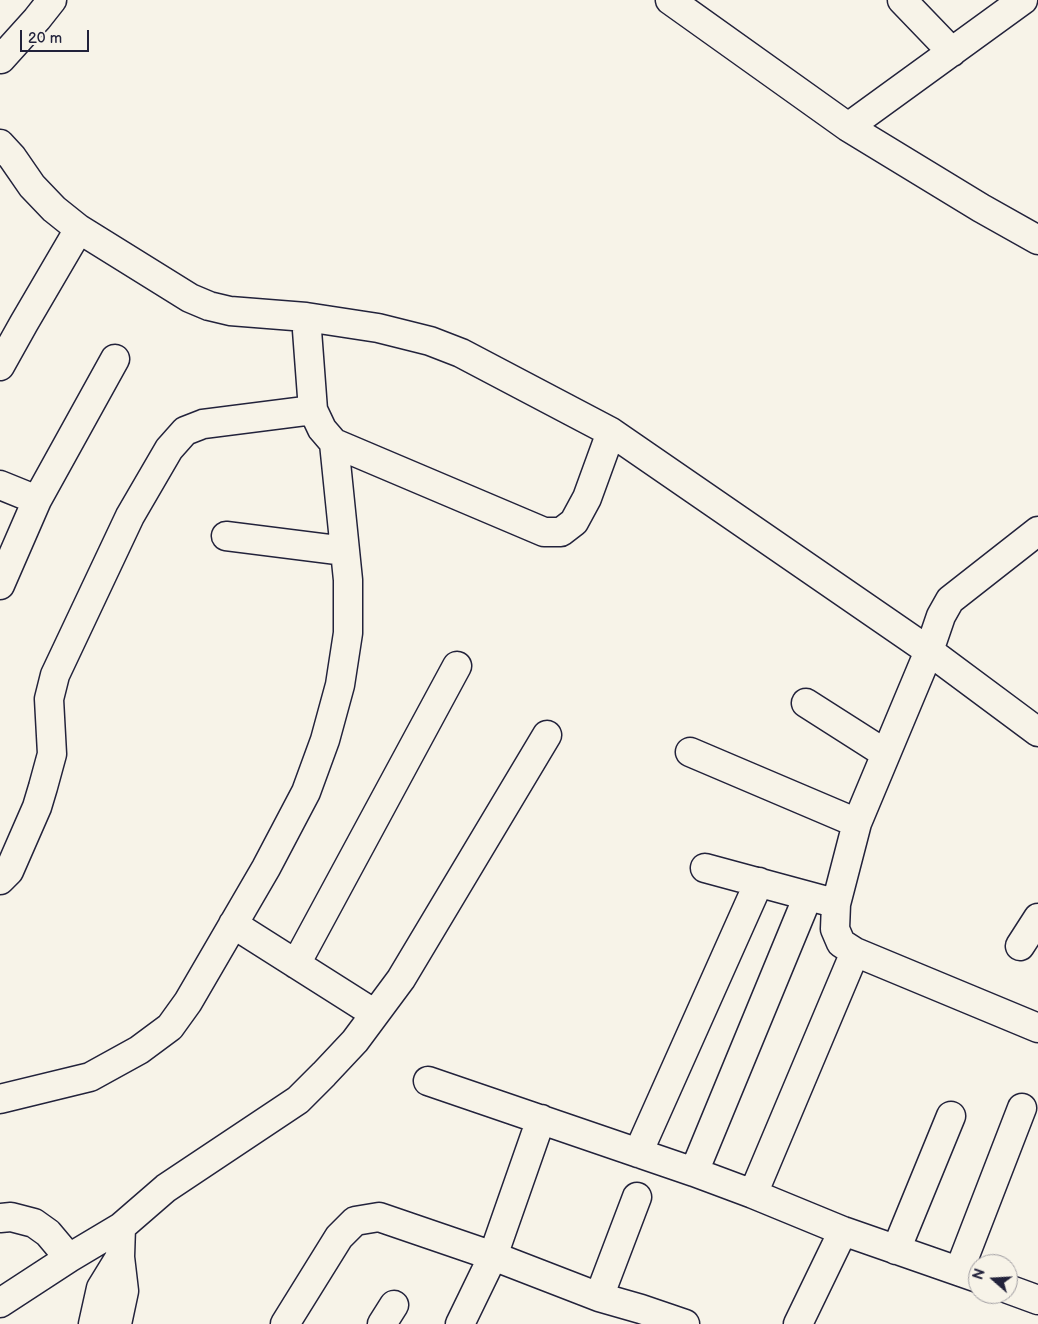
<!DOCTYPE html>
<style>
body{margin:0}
#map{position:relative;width:1038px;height:1324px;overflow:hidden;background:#f7f3e8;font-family:"Balsamiq Sans",sans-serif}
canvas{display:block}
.north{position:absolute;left:968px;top:1254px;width:50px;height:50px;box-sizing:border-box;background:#f7f3e8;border:1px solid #a29fa3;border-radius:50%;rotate:289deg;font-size:14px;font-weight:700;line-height:20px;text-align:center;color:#22223b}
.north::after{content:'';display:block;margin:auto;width:18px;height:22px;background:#22223b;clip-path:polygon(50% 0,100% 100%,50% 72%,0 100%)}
.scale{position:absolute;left:20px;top:30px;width:69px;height:22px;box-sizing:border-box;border:2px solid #22223b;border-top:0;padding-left:6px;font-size:15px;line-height:18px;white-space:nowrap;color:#22223b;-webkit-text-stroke:4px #f7f3e8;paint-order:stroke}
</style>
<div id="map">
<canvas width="1038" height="1324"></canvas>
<div class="north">N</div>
<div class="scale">20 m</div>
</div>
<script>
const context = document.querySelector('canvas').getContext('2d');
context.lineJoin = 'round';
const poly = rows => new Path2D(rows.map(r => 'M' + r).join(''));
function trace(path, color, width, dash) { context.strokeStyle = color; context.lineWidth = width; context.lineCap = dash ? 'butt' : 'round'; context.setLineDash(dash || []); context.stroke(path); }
const minor = poly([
 [670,0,848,127,981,208,1038,240],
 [902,0,952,52],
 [1,59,37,19,52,0],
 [848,127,1023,0],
 [0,144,12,157,32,186,54,209,79,229,190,298,209,306,230,311,306,317,378,328,430,341,461,353,611,432,929,651,1038,732],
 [306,317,313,410,322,429,334,443,544,532,561,532,574,522,587,498,611,432],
 [0,366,24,323,79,229],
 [0,485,37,500],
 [1038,531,950,600,941,616,929,651,857,823,836,904,835,929,841,943,855,952,1038,1028],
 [226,536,345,551],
 [0,585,37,500,115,359],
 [806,703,886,754],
 [690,752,857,823],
 [705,868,827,901],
 [0,880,9,871,37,807,43,787,52,754,49,699,55,675,130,516,169,449,185,431,203,424,313,410],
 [233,924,375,1014],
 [1020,946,1038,918],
 [296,964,457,666],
 [428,1081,694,1172,753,1194,843,1231,978,1278],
 [0,1099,90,1077,139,1050,170,1027,188,1002,266,868,306,792,325,740,340,685,348,633,348,580,334,443],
 [638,1153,759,882],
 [694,1172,808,896],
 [753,1194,855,952],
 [0,1218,11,1217,34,1223,48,1233,69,1258],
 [896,1250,951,1116],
 [959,1271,1022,1108],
 [1008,1289,1038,1300],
 [599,1297,637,1197],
 [0,1303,69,1258,121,1227,166,1188,298,1100,324,1074,355,1041,401,979,547,735],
 [93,1324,101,1288,120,1257],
 [117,1324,124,1291,120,1257,121,1227],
 [285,1324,339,1237,355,1221,379,1217,493,1256,599,1297,641,1309,685,1324],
 [382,1324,394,1305],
 [460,1324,493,1256,541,1119],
 [798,1324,843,1231]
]);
trace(minor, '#22223b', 31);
trace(minor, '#f7f3e8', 28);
</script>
